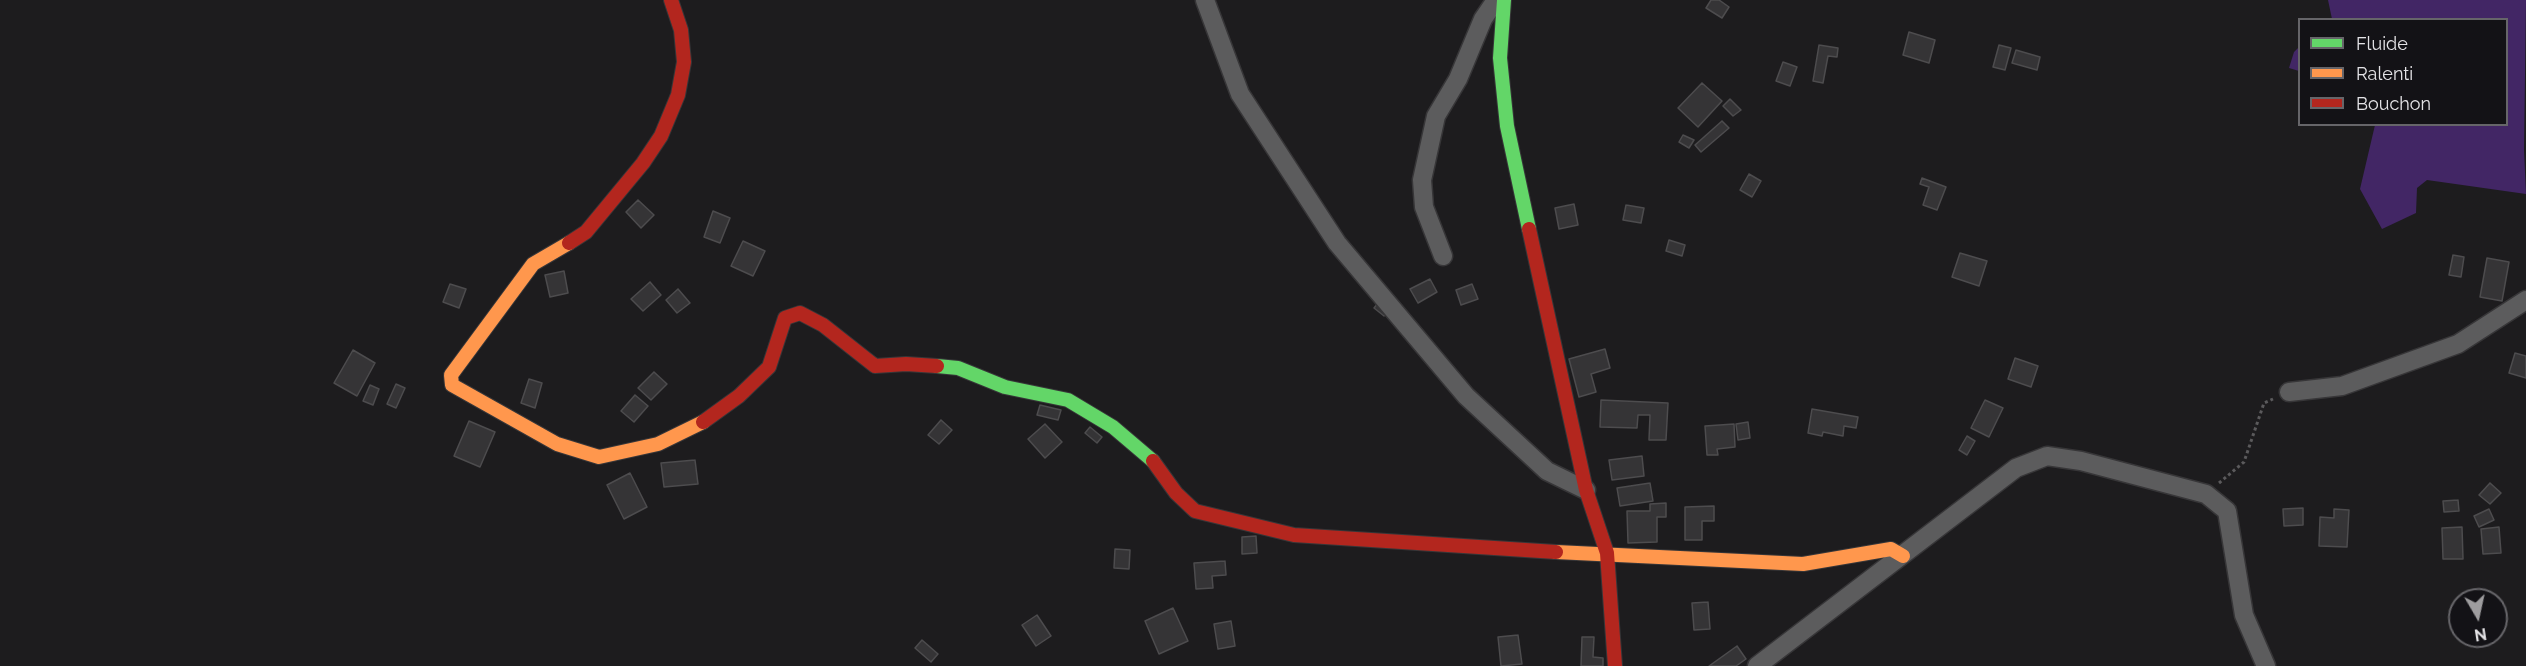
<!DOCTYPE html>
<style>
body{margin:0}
#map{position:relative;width:2526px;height:666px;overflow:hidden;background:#1d1c1e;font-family:Raleway,sans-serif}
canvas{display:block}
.legend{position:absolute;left:2298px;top:18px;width:210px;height:108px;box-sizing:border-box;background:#131216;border:2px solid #666569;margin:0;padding:8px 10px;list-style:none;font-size:18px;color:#e3e2e5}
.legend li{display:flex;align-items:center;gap:12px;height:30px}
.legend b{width:30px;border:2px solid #666569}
.north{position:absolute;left:2448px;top:588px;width:60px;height:60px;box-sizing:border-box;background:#131216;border:2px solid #666569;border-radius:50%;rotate:171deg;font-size:16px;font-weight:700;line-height:24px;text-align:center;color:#e3e2e5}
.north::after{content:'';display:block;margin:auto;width:21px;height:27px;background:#9e9d9f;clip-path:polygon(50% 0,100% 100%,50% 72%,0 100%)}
</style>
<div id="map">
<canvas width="2526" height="666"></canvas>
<ul class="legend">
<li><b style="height:8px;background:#63d668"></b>Fluide</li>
<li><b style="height:8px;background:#ff974d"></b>Ralenti</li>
<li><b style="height:8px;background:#b3261e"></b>Bouchon</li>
</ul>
<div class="north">N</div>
</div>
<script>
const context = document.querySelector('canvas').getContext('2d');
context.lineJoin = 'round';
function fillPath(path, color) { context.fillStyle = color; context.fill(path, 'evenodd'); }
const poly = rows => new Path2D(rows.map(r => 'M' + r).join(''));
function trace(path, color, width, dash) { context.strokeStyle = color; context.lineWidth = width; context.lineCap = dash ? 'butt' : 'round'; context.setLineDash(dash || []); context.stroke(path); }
fillPath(poly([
 [2328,0,2526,0,2524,150,2526,194,2427,180,2417,188,2416,213,2382,229,2360,189,2375,125,2506,124,2506,20,2332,19],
 [2299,47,2299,71,2289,68,2294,52]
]), '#422665');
const building = poly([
 [1711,0,1719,0,1729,7,1722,18,1706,8,1711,0],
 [1909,32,1935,40,1929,63,1903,55,1909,32],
 [1819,45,1838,48,1837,57,1828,56,1823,83,1813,81,1819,45],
 [1999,45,2011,48,2005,70,1993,67,1999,45],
 [2016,50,2040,57,2037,70,2012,63,2016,50],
 [1783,62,1797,67,1790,86,1776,81,1783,62],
 [1702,83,1722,101,1698,127,1678,108,1702,83],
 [1730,99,1741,110,1733,116,1723,106,1730,99],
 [1722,121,1729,128,1701,152,1695,145,1722,121],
 [1683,135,1694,140,1689,148,1679,142,1683,135],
 [1749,174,1761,181,1752,197,1740,190,1749,174],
 [1922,178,1946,187,1937,210,1923,205,1929,187,1920,184,1922,178],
 [638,200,654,215,641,228,626,212,638,200],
 [1574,204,1578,225,1559,229,1555,208,1574,204],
 [1626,205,1644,208,1641,223,1623,220,1626,205],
 [713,211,730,218,720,243,704,237,713,211],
 [1669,240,1685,245,1682,256,1666,251,1669,240],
 [743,241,765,251,753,276,731,266,743,241],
 [1960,253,1987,261,1979,286,1952,277,1960,253],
 [2453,255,2464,257,2461,277,2449,275,2453,255],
 [2487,258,2509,262,2502,301,2480,297,2487,258],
 [564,271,568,293,550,297,545,275,564,271],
 [1430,279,1437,292,1418,303,1410,289,1430,279],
 [650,282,661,295,643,311,631,299,650,282],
 [450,284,466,289,459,308,443,302,450,284],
 [1472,284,1478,299,1461,305,1456,290,1472,284],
 [678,289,690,303,677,313,666,300,678,289],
 [1378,303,1388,310,1384,316,1374,308,1378,303],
 [1605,349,1610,368,1591,374,1596,392,1579,397,1569,359,1605,349],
 [353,350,375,363,357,396,334,383,353,350],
 [2515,353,2526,356,2526,378,2509,373,2515,353],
 [2015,358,2038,366,2031,387,2008,379,2015,358],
 [654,372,667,384,651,400,638,388,654,372],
 [529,379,542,383,535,408,521,403,529,379],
 [396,384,405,388,396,408,387,404,396,384],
 [370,385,379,389,373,405,363,401,370,385],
 [635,395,648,406,634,422,621,411,635,395],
 [1601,400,1668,403,1666,440,1649,440,1650,415,1638,415,1637,428,1600,427,1601,400],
 [1985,400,2003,408,1989,437,1971,428,1985,400],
 [1040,405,1061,410,1058,420,1037,415,1040,405],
 [1812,409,1858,417,1856,428,1844,426,1843,436,1823,432,1822,436,1808,433,1812,409],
 [941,420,952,430,939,444,928,435,941,420],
 [469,421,495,432,480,467,454,456,469,421],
 [1748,422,1750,438,1738,440,1736,424,1748,422],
 [1045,424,1062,442,1045,458,1028,439,1045,424],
 [1734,424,1735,447,1717,449,1718,455,1707,455,1705,426,1734,424],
 [1090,427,1102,437,1097,443,1085,433,1090,427],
 [1967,436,1975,441,1967,455,1959,450,1967,436],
 [1642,456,1644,476,1612,480,1609,460,1642,456],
 [695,460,698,484,664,487,661,463,695,460],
 [630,473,647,507,624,519,607,485,630,473],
 [1650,483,1653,501,1620,506,1617,488,1650,483],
 [2490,483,2501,493,2490,504,2479,495,2490,483],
 [2458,500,2459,511,2444,512,2443,501,2458,500],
 [1666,503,1666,517,1657,517,1657,542,1628,543,1627,511,1650,511,1650,504,1666,503],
 [1714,506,1714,521,1702,521,1702,540,1685,540,1685,507,1714,506],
 [2303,508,2303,525,2284,526,2283,509,2303,508],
 [2334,509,2349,510,2347,547,2319,546,2320,517,2334,518,2334,509],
 [2489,509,2494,520,2479,527,2474,516,2489,509],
 [2462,527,2463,559,2443,559,2442,528,2462,527],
 [2499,527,2501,553,2483,554,2481,529,2499,527],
 [1256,536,1257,553,1242,554,1242,537,1256,536],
 [1115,549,1130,550,1129,569,1114,568,1115,549],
 [1225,561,1226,575,1212,576,1213,588,1196,589,1194,563,1225,561],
 [1708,602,1710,629,1694,630,1692,603,1708,602],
 [1173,608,1188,641,1159,654,1145,621,1173,608],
 [1037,615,1051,636,1036,646,1022,625,1037,615],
 [1231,621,1235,646,1218,649,1214,624,1231,621],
 [1518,635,1522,664,1501,666,1498,637,1518,635],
 [1582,637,1594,637,1593,657,1603,658,1603,666,1581,666,1582,637],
 [922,640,938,654,931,662,915,648,922,640],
 [1737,646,1746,659,1736,666,1709,666,1737,646]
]);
fillPath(building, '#353436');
trace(building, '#4d4c4e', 1.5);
const street = poly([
 [1205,0,1240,94,1337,243,1466,396,1547,471,1586,490],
 [1443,256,1424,207,1422,180,1436,116,1458,79,1483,19,1496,0],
 [2289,392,2342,386,2458,344,2526,300],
 [1757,666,2016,468,2047,456,2081,461,2206,494,2227,511,2244,615,2266,666]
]);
const fast = poly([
 [1504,0,1500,58,1507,126,1529,229],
 [937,366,958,368,1005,387,1068,400,1113,427,1153,461]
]);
const slow = poly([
 [569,243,533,264,451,375,452,385,557,444,599,457,658,444,703,422],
 [1556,552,1803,564,1891,549,1903,556]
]);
const jam = poly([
 [1529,229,1586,490,1607,553,1615,666],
 [569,243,586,232,643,163,661,136,678,95,684,62,681,30,671,0],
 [703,422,739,396,769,367,785,318,800,313,823,325,875,366,906,364,937,366],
 [1153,461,1176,493,1195,511,1294,535,1556,552]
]);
trace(street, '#373638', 21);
trace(fast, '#373638', 16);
trace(slow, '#373638', 16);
trace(jam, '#373638', 16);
trace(poly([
 [2219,483,2244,462,2264,403,2273,399]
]), '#5b5a5c', 3, [3, 3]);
trace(street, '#5c5c5d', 18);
trace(fast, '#63d668', 14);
trace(slow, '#ff974d', 14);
trace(jam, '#b3261e', 14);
</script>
